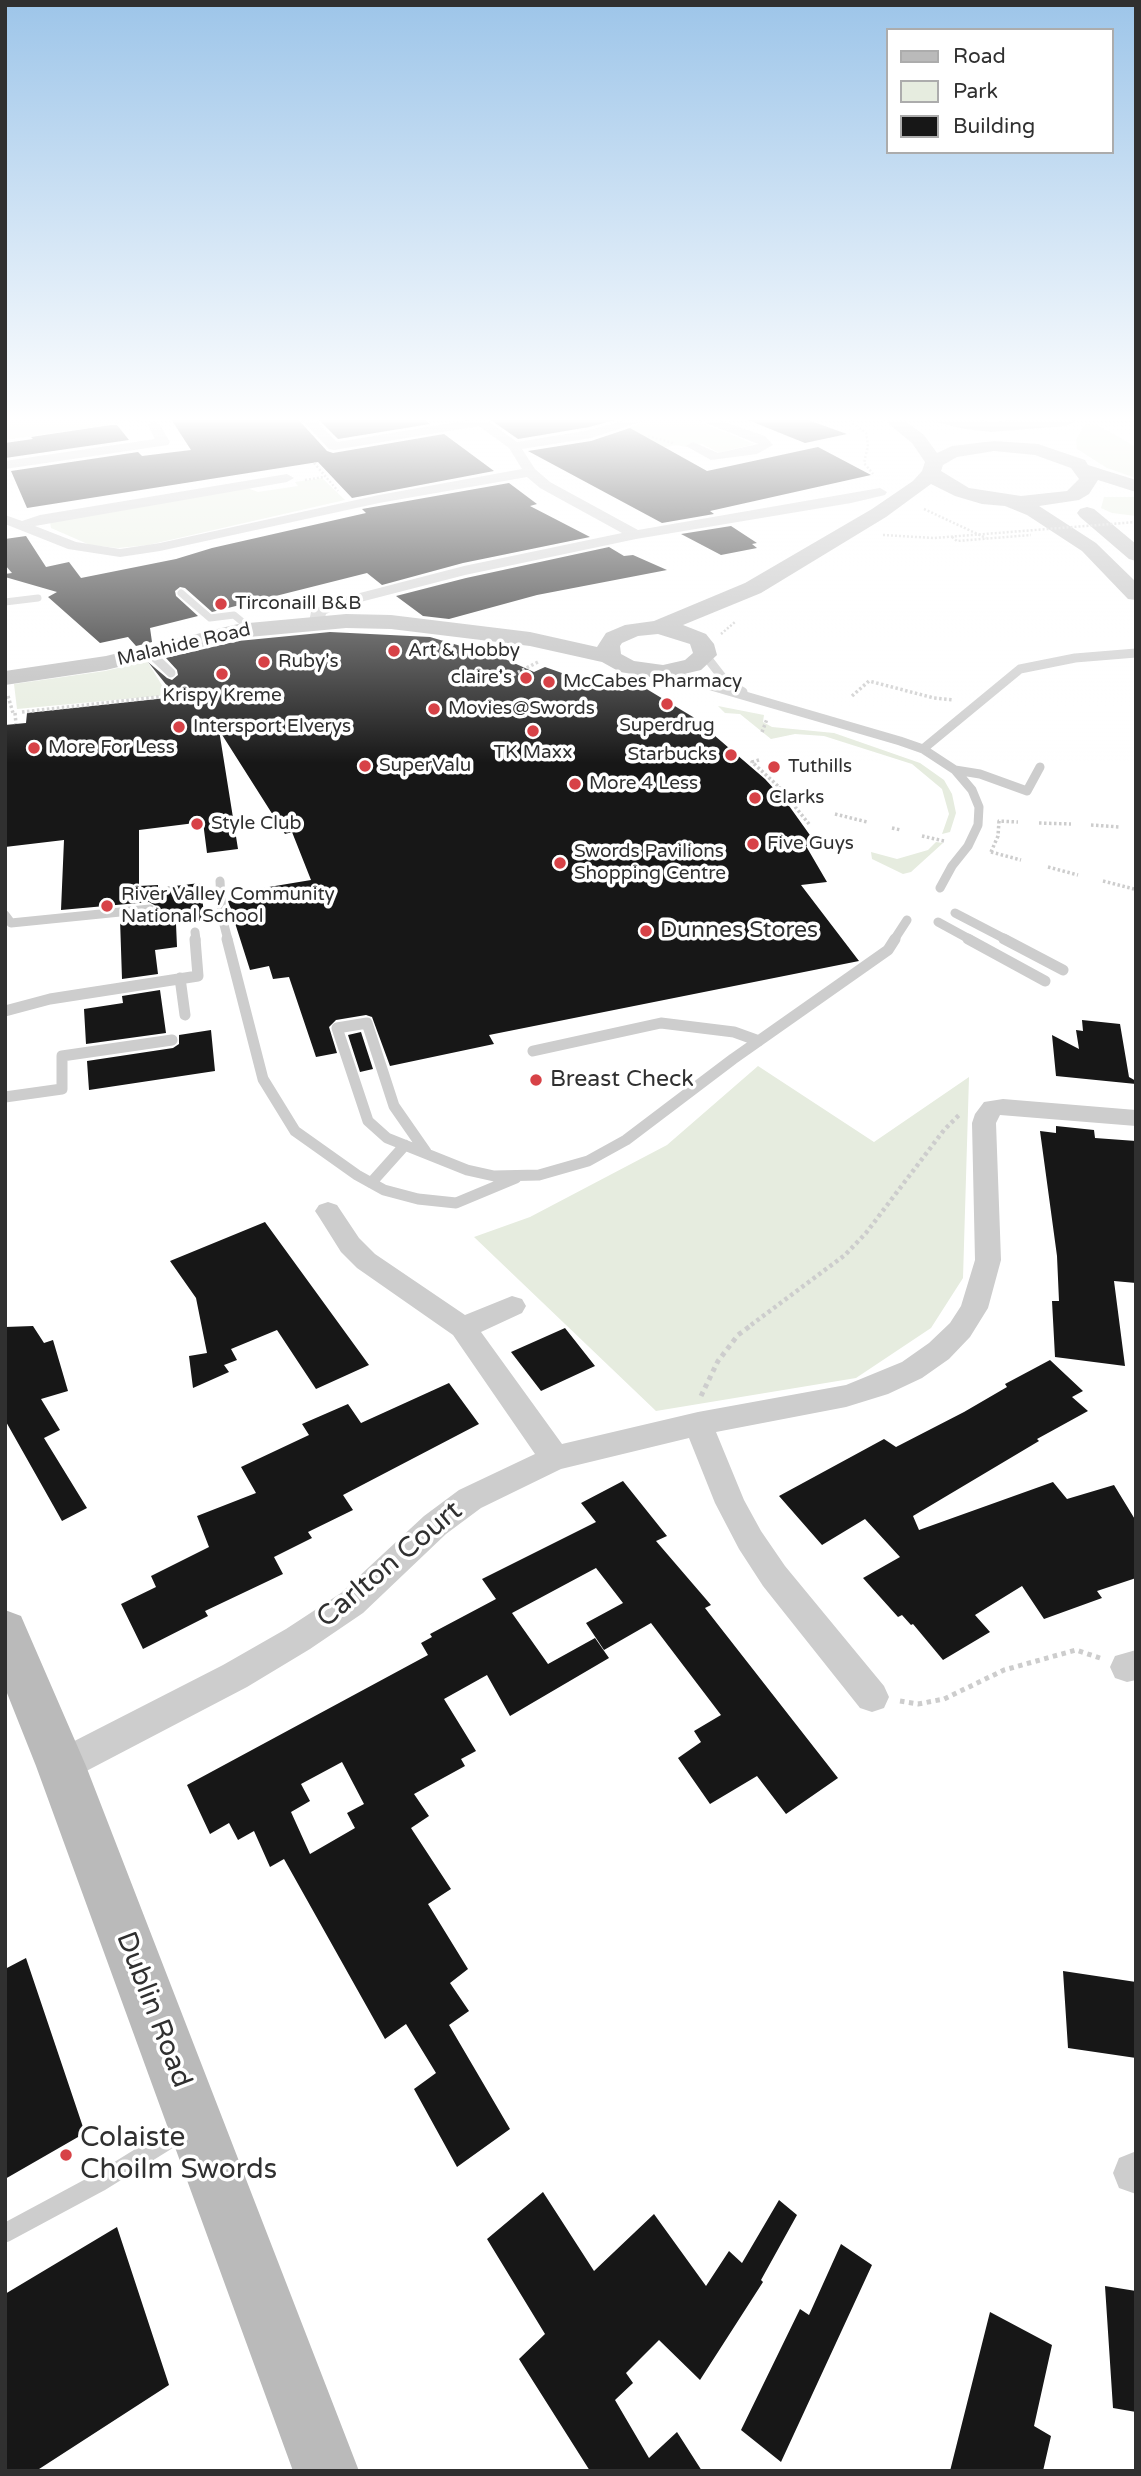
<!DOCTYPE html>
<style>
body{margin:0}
#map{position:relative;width:1141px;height:2476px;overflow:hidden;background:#fff;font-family:"Varela Round",sans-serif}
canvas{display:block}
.frame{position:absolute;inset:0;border:7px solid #303030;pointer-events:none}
.legend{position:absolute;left:886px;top:28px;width:228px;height:126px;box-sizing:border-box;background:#fff;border:2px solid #acacac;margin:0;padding:9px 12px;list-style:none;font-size:21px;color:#303030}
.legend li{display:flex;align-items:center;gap:14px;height:35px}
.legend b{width:35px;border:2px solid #acacac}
</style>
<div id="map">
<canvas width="1141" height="2476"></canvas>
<div class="frame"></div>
<ul class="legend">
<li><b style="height:9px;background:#bababa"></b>Road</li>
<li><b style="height:19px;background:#e6ecdf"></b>Park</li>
<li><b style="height:19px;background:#171717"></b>Building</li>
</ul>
</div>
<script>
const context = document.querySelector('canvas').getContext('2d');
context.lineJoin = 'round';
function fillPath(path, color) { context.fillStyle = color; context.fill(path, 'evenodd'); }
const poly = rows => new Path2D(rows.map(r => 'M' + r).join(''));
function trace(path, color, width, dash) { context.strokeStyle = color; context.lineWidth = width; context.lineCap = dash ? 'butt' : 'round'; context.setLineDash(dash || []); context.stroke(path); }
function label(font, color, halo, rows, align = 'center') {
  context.font = font + ' "Varela Round",sans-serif'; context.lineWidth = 7; context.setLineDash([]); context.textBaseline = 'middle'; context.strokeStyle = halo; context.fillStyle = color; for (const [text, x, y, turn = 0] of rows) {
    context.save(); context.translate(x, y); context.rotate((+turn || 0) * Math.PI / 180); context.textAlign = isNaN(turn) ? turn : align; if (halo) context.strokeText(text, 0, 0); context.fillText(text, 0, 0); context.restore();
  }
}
fillPath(poly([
 [5,416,169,416,5,440],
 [661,416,686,416,754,444,719,453,702,444,686,447,676,445,656,449,622,430],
 [1085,424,1097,425,1136,447,1136,478,1107,468,1077,449,1076,440],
 [322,478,345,500,148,545,118,548,90,545,51,528,50,522,247,488,258,492,298,486,295,482],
 [1104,497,1136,497,1136,516,1112,513,1101,508],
 [147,661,168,695,17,709,14,684,105,671],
 [718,706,764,715,763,722,772,727,834,733,920,763,944,780,952,794,956,813,950,832,942,834,949,814,942,789,912,764,824,736,795,734,771,739,740,714,725,713],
 [936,842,943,843,911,872,903,874,872,859,871,852,897,859,928,850],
 [758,1066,874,1142,969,1077,963,1278,931,1328,856,1378,656,1411,474,1237,530,1217,667,1145]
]), '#e6ecdf');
fillPath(poly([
 [169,416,295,416,327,451,333,453,444,434,494,471,352,498,318,462,27,508,11,471,138,452,142,456,191,450],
 [315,416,420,416,430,424,338,439],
 [485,416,607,416,615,420,589,427,518,439],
 [738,416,797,416,847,434,805,443],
 [111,425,117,425,129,440,5,458,5,443,33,439,31,437],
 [630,428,707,471,818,447,871,475,710,511,714,514,662,523,528,451,591,441],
 [509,483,537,504,530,506,590,537,463,563,382,585,367,573,212,612,185,588,180,587,175,591,176,596,198,616,150,628,152,642,136,646,128,637,100,643,48,597,57,592,5,577,5,574,12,573,5,565,5,539,26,536,46,567,69,562,81,578,176,559,212,548,366,513,362,509],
 [731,526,757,543,752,544,757,548,721,555,681,534],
 [609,547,624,556,633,555,667,570,537,595,449,619,423,616,396,596,466,578],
 [330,632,430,637,505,659,534,672,545,667,607,689,609,687,622,691,640,685,693,717,765,779,787,803,817,845,806,846,827,882,801,885,859,961,489,1035,494,1044,390,1066,372,1017,366,1015,336,1020,329,1027,337,1053,316,1057,289,977,273,979,269,966,250,970,228,901,260,895,257,889,311,880,292,832,285,834,219,730,238,849,207,853,203,822,139,830,139,886,158,885,158,888,200,883,205,920,176,924,177,947,155,950,158,974,122,979,120,919,151,916,156,912,156,906,149,902,61,910,64,840,5,847,5,725,26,723,27,713,176,697,148,662,167,678,172,680,178,675,177,670,166,658,238,641],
 [160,990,166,1033,86,1044,84,1009,123,1003,122,996],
 [1082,1020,1120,1024,1129,1077,1136,1081,1136,1084,1056,1076,1052,1035,1079,1049,1076,1030,1083,1031],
 [211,1030,215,1071,89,1090,87,1061,173,1048,179,1044,179,1035],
 [361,1032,373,1069,360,1072,348,1035],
 [1056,1126,1094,1130,1095,1138,1136,1141,1136,1283,1114,1281,1125,1366,1055,1357,1052,1301,1059,1301,1057,1256,1040,1131,1056,1133],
 [265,1222,369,1365,316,1389,277,1330,231,1349,237,1360,224,1365,229,1372,193,1388,189,1356,207,1353,196,1298,170,1261],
 [33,1326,44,1343,53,1340,68,1391,41,1399,60,1430,44,1438,87,1508,62,1521,5,1420,5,1327],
 [565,1328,595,1366,541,1391,511,1352],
 [1050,1360,1083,1391,1072,1397,1088,1411,1037,1439,1039,1441,913,1516,919,1530,1053,1482,1067,1499,1114,1485,1136,1521,1136,1578,1097,1591,1102,1598,1044,1619,1022,1586,975,1615,990,1632,943,1660,913,1624,911,1625,902,1615,898,1617,863,1578,900,1557,865,1519,822,1545,779,1496,884,1439,896,1447,964,1412,1007,1387,1005,1384],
 [449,1383,479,1424,343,1495,353,1510,308,1532,312,1538,274,1557,283,1574,205,1611,208,1616,143,1649,121,1604,156,1587,151,1576,209,1547,197,1516,256,1493,241,1467,309,1435,302,1424,348,1404,361,1423],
 [623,1481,667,1536,656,1541,711,1605,705,1608,838,1778,786,1814,757,1776,710,1804,678,1758,701,1742,694,1731,721,1715,651,1623,604,1650,586,1623,623,1603,596,1568,512,1613,548,1664,595,1638,609,1658,510,1716,487,1675,444,1699,476,1751,461,1759,465,1766,414,1794,429,1816,411,1828,451,1889,428,1904,468,1969,450,1983,469,2011,449,2025,510,2129,457,2167,414,2089,436,2073,406,2024,385,2039,284,1859,270,1867,254,1831,238,1840,229,1823,210,1834,187,1785,428,1655,421,1643,432,1637,430,1634,496,1599,482,1579,596,1522,581,1503],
 [342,1762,364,1804,347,1813,355,1828,310,1854,291,1812,310,1801,301,1784],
 [26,1958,85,2133,5,2179,5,1969],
 [1063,1971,1136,1982,1136,2058,1068,2048],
 [543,2192,594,2271,654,2214,706,2286,729,2251,742,2263,779,2200,797,2215,761,2280,763,2282,700,2380,659,2340,626,2373,633,2383,615,2400,649,2458,677,2432,702,2471,590,2471,519,2359,545,2334,487,2239],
 [117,2227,169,2385,36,2471,5,2471,5,2294],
 [841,2244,872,2265,781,2462,741,2430,800,2309,809,2315],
 [1105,2286,1136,2291,1136,2412,1113,2408],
 [990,2312,1052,2345,1034,2426,1051,2436,1043,2471,950,2471]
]), '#171717');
trace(poly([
 [105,416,111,422],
 [843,416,866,433,868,446,864,463,873,474],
 [5,421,65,416],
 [648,436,673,443],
 [314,463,338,491],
 [305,480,324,477],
 [924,509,986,538],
 [952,537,957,541,1031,535],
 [721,634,735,622]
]), '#cdcdcd', 2.5, [2, 2]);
trace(poly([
 [509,677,538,662],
 [8,696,13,713],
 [852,696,869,681,934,698,954,700],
 [22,712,167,696],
 [15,713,16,724],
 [762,732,767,719],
 [759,760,752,762,779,787],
 [774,789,780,788,809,824],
 [835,814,867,822],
 [1039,823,1071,824],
 [1091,825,1120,827],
 [892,828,901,830],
 [922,836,944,841],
 [991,852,998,836,999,821,1018,822],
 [991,852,1021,860],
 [1048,867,1078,875],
 [1103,881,1134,889]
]), '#cdcdcd', 3.5, [2.5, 2.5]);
trace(poly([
 [751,1325,845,1255,866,1233,944,1130,959,1115]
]), '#cdcdcd', 4.5, [3.5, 3.5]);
trace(poly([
 [701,1396,718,1361,738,1335,753,1324],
 [900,1701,918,1704,944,1699,1004,1670,1076,1650,1100,1658]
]), '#cdcdcd', 5, [4.5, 4.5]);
trace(poly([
 [181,593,210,618,234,615,251,629],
 [5,602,38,598]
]), '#cdcdcd', 7);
trace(poly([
 [150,653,171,673],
 [705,655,726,682,743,692],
 [663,672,900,741,923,749,955,770,972,790,979,807,978,825,968,846,952,866,940,888],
 [923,749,1020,669,1075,658,1136,653],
 [955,770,980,774,1027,791,1040,767],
 [220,881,222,917,228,940],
 [955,913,1007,940],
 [5,915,11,923,150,909],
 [938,922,971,940],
 [195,932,196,940],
 [894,940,907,920]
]), '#cdcdcd', 9);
trace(poly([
 [227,939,263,1079,295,1131,357,1175,384,1190,418,1199,456,1203,516,1178],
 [968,939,1045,981],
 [1004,939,1063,970],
 [180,978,185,1015],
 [5,1011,50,999,198,976,195,939],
 [533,1051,661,1023,734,1032,759,1041],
 [5,1097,62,1089,62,1056,172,1040],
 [426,1152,394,1106,367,1023,337,1028,368,1121,387,1138,467,1170,494,1176,539,1175,588,1161,626,1140,733,1059,888,950,895,939],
 [371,1183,405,1145]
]), '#cdcdcd', 11);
trace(poly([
 [5,2233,100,2182,184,2130]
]), '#cdcdcd', 19);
fillPath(poly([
 [298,416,311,416,337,442,470,420,467,416,481,416,517,442,590,430,639,416,659,416,591,438,522,449,535,469,550,482,638,530,880,488,887,492,885,495,851,503,636,539,465,575,341,607,326,614,323,625,317,627,309,622,311,612,329,601,464,566,622,533,540,488,527,477,379,503,160,551,120,557,68,549,5,524,5,515,22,521,40,515,287,474,294,478,287,482,35,526,76,542,120,549,160,543,379,495,522,469,509,448,479,426,334,450,329,449,298,416],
 [689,416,707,416,765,436,773,445,757,454,711,460,686,446,693,442,718,453,758,444,689,416],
 [154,421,160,425,170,442,168,445,5,469,5,461,155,439,148,425,154,421],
 [1003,1099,1136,1110,1136,1126,1000,1115,996,1123,1001,1260,988,1308,970,1337,949,1359,922,1378,888,1394,846,1407,716,1432,744,1500,761,1531,785,1566,884,1686,889,1697,884,1708,872,1712,860,1708,763,1586,739,1549,715,1503,689,1438,561,1469,481,1508,446,1534,363,1613,310,1649,247,1687,73,1778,61,1783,49,1778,43,1766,49,1754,223,1665,286,1629,341,1593,424,1516,459,1490,535,1454,453,1335,357,1268,341,1252,319,1217,315,1211,319,1205,328,1202,337,1205,359,1238,375,1254,465,1315,512,1296,522,1299,526,1306,522,1313,481,1332,562,1444,698,1412,846,1385,902,1362,929,1343,950,1323,961,1306,975,1260,972,1123,975,1114,984,1102,1003,1099],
 [1136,1650,1136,1680,1127,1682,1115,1678,1110,1667,1115,1656,1136,1650],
 [1134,2152,1136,2152,1136,2194,1119,2188,1113,2173,1119,2158,1134,2152]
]), '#cdcdcd');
fillPath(poly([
 [879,416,899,416,924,435,937,453,952,446,994,441,1038,444,1085,460,1088,465,1136,480,1136,492,1098,480,1089,494,1079,500,1039,506,1096,543,1136,582,1136,600,1128,599,1082,551,1027,515,1005,506,982,504,955,496,931,484,886,517,761,593,683,625,706,634,714,644,717,655,701,670,663,679,620,672,602,662,530,646,391,629,346,628,238,638,106,670,5,685,5,671,106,656,238,624,346,614,391,615,530,632,597,647,606,633,625,625,654,621,745,583,872,509,913,481,922,471,925,462,912,443,879,416],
 [994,451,1035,455,1071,468,1079,479,1067,491,1021,496,969,488,941,471,943,465,957,457,994,451],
 [658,634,690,644,693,653,685,660,663,665,634,661,621,654,620,646,622,643,638,636,658,634],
 [923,416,954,416,991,422,1067,416,1075,421,1066,426,991,432,965,429,926,420,923,416],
 [1087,507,1094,509,1136,544,1136,561,1129,559,1080,517,1077,513,1080,509,1087,507],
 [5,1610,21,1616,86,1766,359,2471,293,2471,36,1766,5,1688,5,1610]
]), '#bababa');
trace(poly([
 [883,535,934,538,1136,522]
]), '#cdcdcd', 2.5, [2, 2]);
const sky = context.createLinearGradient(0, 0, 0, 763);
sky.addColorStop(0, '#9dc5e9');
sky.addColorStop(0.55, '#fff');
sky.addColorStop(1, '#ffffff00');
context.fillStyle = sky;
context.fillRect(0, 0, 1141, 763);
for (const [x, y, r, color] of [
 [221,604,7,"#d74247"],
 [394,651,7,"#d74247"],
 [264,662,7,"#d74247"],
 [222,674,7,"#d74247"],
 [526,678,7,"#d74247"],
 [549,682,7,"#d74247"],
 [667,704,7,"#d74247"],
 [434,709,7,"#d74247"],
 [179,727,7,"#d74247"],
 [533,731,7,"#d74247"],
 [34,748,7,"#d74247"],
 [731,755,7,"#d74247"],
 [365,766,7,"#d74247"],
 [774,767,7,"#d74247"],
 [575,784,7,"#d74247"],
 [755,798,7,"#d74247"],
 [197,824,7,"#d74247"],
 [753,844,7,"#d74247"],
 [560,863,7,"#d74247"],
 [107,906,7,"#d74247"],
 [646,931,7,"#d74247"],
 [536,1080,7,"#d74247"],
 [66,2155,7,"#d74247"]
]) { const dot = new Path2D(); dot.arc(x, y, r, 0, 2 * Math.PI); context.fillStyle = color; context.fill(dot); trace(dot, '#fff', 2.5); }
label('19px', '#303030', '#fff', [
 ["Tirconaill B&B",235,604],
 ["Art & Hobby",408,651],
 ["Ruby's",278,662],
 ["claire's",512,678,"right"],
 ["McCabes Pharmacy",563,682],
 ["Krispy Kreme",222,696,"center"],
 ["Movies@Swords",448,709],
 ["Superdrug",667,726,"center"],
 ["Intersport Elverys",193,727],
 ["More For Less",48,748],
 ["TK Maxx",533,753,"center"],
 ["Starbucks",717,755,"right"],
 ["SuperValu",379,766],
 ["Tuthills",788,767],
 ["More 4 Less",589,784],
 ["Clarks",769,798],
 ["Style Club",211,824],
 ["Five Guys",767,844],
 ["Swords Pavilions",574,852],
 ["Shopping Centre",574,874],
 ["River Valley Community",121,895],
 ["National School",121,917]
], 'left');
label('19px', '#303030', '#fff', [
 ["Malahide Road",184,645,-13]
]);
label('23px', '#303030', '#fff', [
 ["Dunnes Stores",660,931],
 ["Breast Check",550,1080]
], 'left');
label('28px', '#303030', '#fff', [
 ["Carlton Court",390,1565,-40],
 ["Dublin Road",153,2010,69]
]);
label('28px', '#303030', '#fff', [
 ["Colaiste",80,2139],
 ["Choilm Swords",80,2171]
], 'left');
</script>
